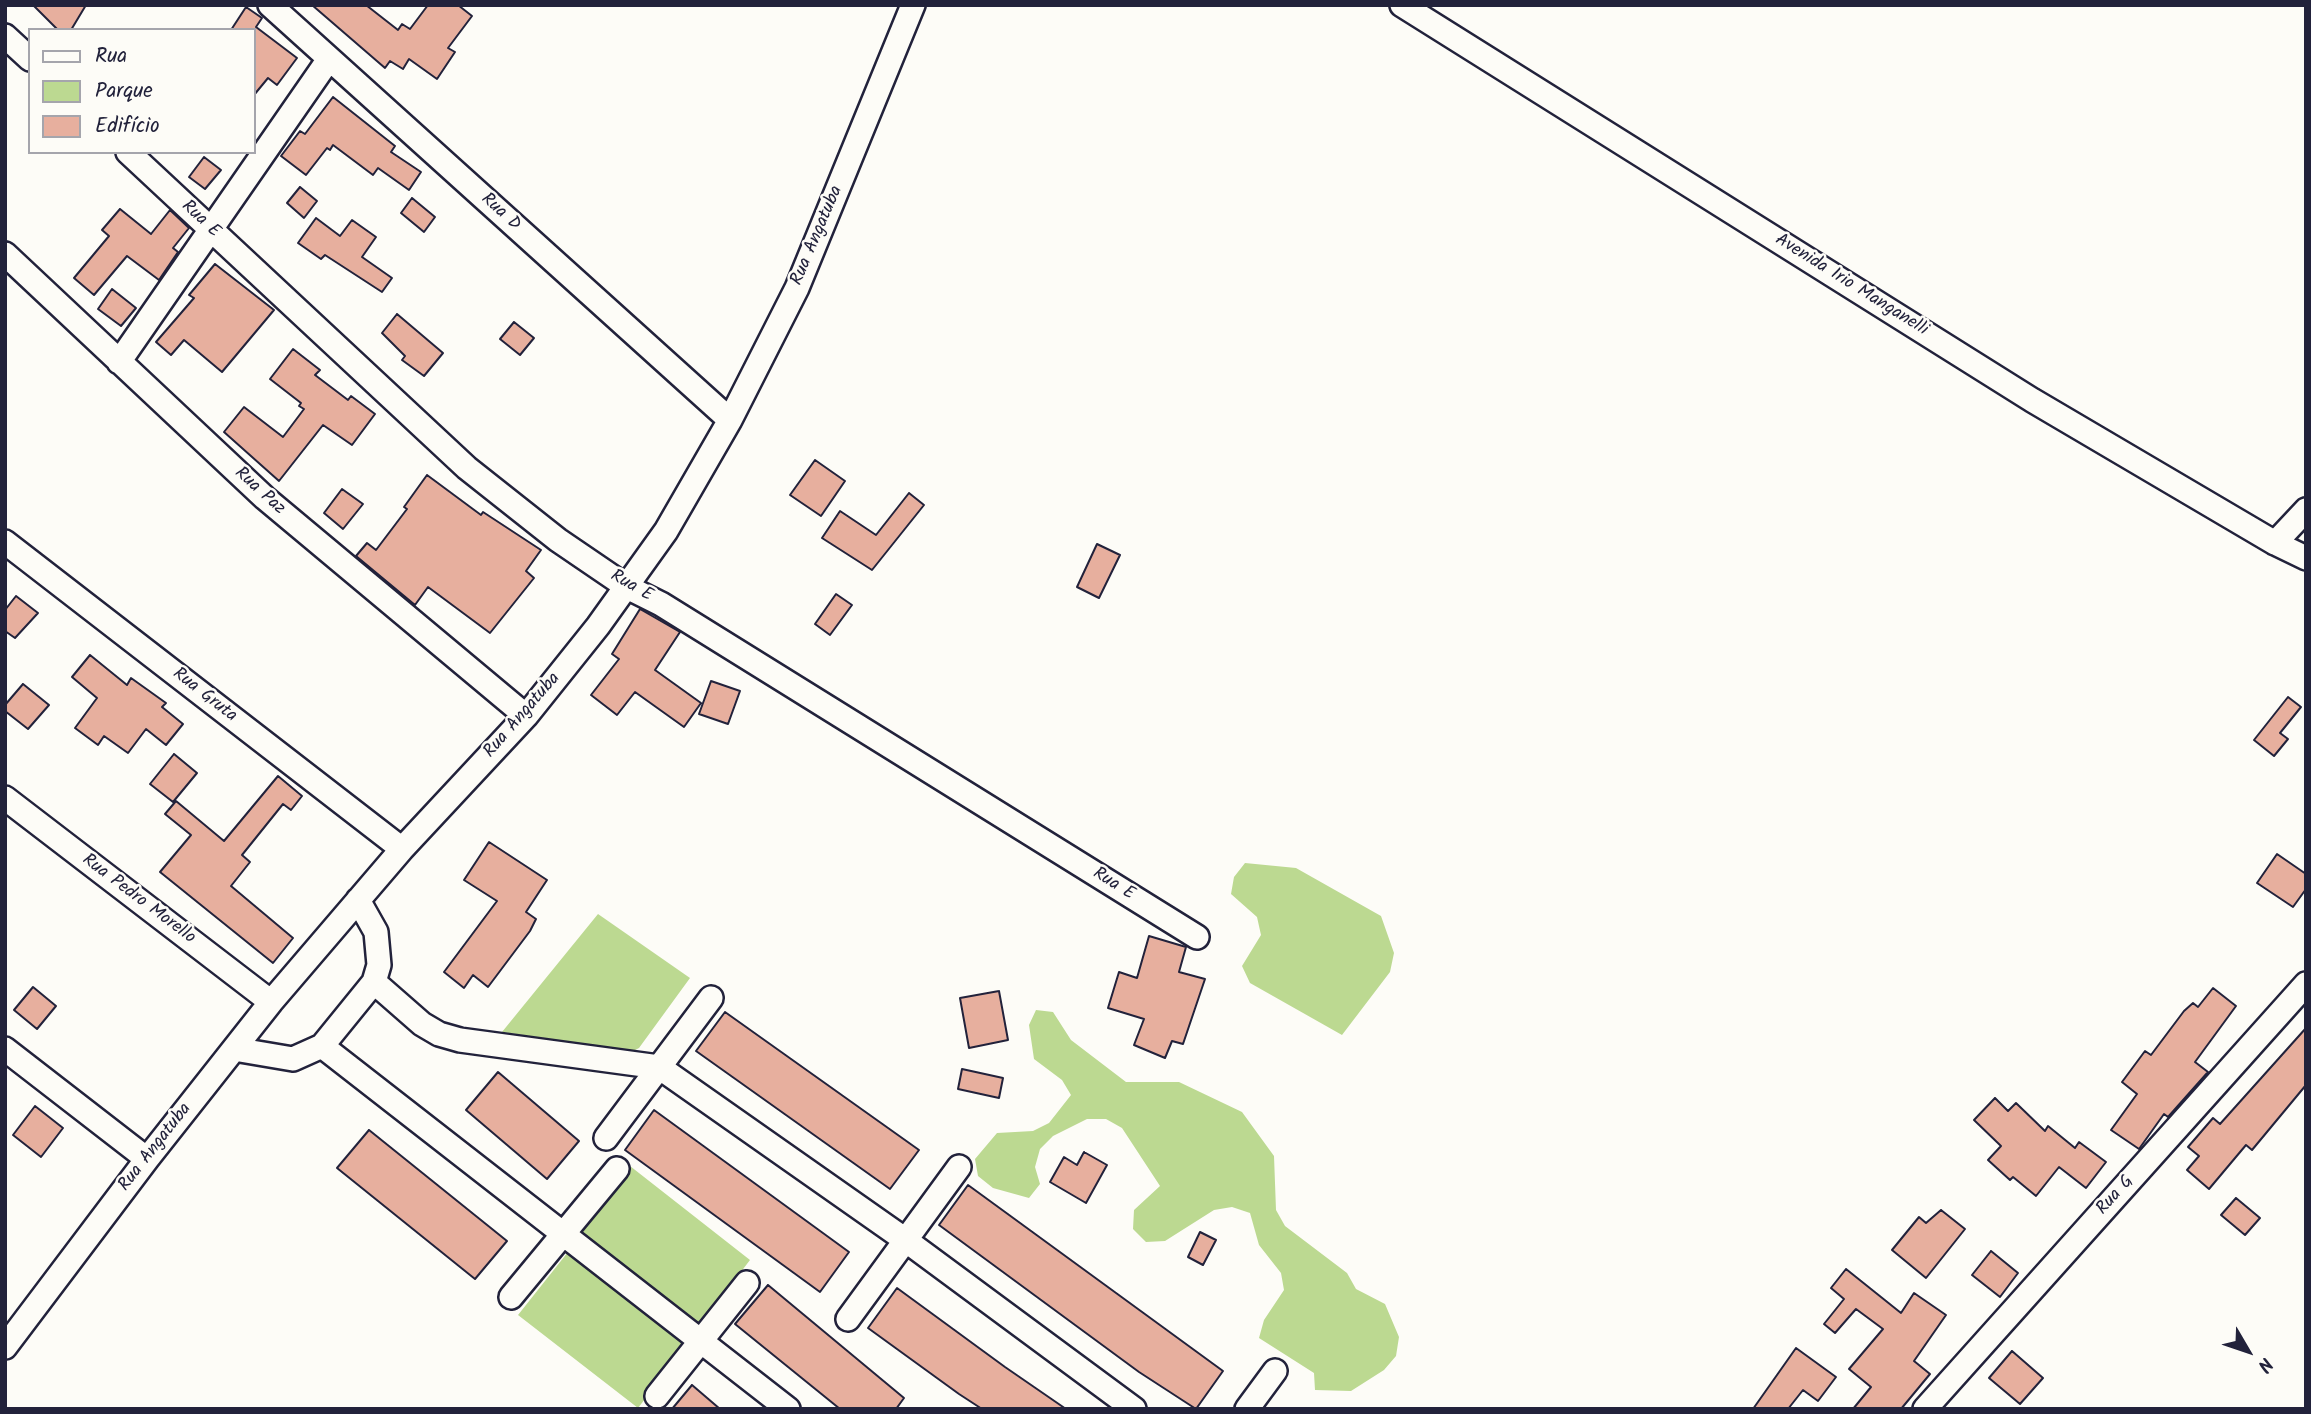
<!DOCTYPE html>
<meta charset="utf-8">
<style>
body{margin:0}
#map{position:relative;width:2311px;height:1414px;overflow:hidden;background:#fdfcf7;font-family:Kalam,sans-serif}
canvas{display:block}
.frame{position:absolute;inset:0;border:7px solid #22223b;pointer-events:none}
.legend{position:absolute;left:28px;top:28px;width:228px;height:126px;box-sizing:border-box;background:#fdfcf7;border:2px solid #a5a5ac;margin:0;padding:9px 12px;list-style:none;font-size:21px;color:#22223b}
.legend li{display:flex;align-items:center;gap:14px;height:35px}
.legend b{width:35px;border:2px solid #a5a5ac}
.north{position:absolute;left:2213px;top:1316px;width:70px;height:70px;-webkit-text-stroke:5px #fdfcf7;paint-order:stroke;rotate:129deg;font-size:19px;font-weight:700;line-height:28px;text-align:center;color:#22223b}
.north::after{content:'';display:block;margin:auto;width:24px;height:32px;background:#22223b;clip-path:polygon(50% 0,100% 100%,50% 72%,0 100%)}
</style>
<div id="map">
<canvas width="2311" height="1414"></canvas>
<div class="frame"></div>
<ul class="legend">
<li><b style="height:9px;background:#fdfcf7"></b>Rua</li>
<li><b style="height:19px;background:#bcd991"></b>Parque</li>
<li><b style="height:19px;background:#e7af9e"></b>Edifício</li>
</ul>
<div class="north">N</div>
</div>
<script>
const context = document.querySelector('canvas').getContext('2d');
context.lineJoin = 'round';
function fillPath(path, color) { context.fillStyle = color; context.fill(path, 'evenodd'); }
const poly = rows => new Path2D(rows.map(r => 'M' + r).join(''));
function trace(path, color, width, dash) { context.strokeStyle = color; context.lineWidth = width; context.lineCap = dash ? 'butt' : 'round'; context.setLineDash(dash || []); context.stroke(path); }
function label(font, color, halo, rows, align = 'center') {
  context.font = font + ' Kalam,sans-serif'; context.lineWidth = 5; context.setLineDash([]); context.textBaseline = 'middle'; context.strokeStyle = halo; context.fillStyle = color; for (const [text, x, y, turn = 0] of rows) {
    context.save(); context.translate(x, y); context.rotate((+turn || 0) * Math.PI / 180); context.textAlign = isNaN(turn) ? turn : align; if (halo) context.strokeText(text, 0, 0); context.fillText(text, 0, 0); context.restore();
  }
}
fillPath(poly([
 [1245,863,1296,868,1381,916,1394,953,1390,972,1342,1035,1250,983,1242,966,1261,935,1257,917,1231,894,1234,877],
 [598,914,690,978,639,1048,633,1051,502,1032],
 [1036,1010,1053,1012,1071,1040,1126,1082,1179,1082,1242,1112,1274,1156,1276,1210,1285,1226,1347,1273,1356,1289,1385,1304,1399,1337,1396,1356,1384,1370,1351,1391,1315,1390,1314,1373,1259,1338,1264,1320,1284,1290,1281,1273,1259,1245,1250,1213,1232,1207,1214,1210,1165,1241,1146,1242,1133,1229,1134,1210,1160,1186,1122,1128,1106,1119,1087,1119,1053,1136,1040,1149,1035,1167,1040,1184,1029,1198,993,1188,978,1176,975,1159,997,1133,1033,1131,1049,1123,1071,1095,1062,1080,1034,1059,1029,1025],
 [630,1166,750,1260,698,1328,577,1234],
 [568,1252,687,1345,638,1408,518,1315]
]), '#bcd991');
const building = poly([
 [33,5,86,5,71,30,58,30,33,5],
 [312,5,366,5,398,30,402,24,410,29,428,5,458,5,472,16,448,48,455,52,437,79,409,59,403,69,390,61,385,68,312,5],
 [246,7,262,18,256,27,297,58,277,85,268,78,254,95,254,30,231,30,246,7],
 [333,97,395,146,391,152,421,172,409,190,378,168,373,175,333,145,330,150,327,148,306,175,281,156,300,131,305,134,333,97],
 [204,157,221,170,205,189,189,177,204,157],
 [300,187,317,201,304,218,287,203,300,187],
 [412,198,435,217,424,232,401,213,412,198],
 [120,209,151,234,170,210,189,228,173,248,178,252,159,280,127,256,94,295,74,278,109,236,102,230,120,209],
 [316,218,340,236,352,220,376,237,362,257,392,278,382,292,325,255,321,259,298,243,316,218],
 [215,264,274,310,222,372,184,340,171,355,156,342,194,298,189,295,215,264],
 [112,289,136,308,121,326,98,309,112,289],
 [397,314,443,353,424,376,402,360,405,356,382,333,397,314],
 [514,322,534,338,520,355,500,339,514,322],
 [293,349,320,370,315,375,348,400,351,396,375,414,352,445,323,425,279,481,224,432,244,407,283,437,304,409,299,406,301,403,270,379,293,349],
 [815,460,845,481,821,516,790,495,815,460],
 [427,475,481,515,483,512,541,550,526,571,534,578,490,633,428,587,415,605,356,556,367,543,376,550,407,509,404,507,427,475],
 [342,489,363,504,343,529,324,513,342,489],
 [909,493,924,505,872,570,822,538,840,511,876,535,909,493],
 [1097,544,1120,555,1099,598,1077,587,1097,544],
 [836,594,852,605,830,635,815,624,836,594],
 [16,596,38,613,15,638,5,631,5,610,16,596],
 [640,609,680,632,655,670,701,703,684,727,635,692,617,715,591,695,619,659,612,654,640,609],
 [90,655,127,685,131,678,166,703,162,707,183,724,166,745,146,729,128,753,104,736,98,745,75,728,97,698,72,677,90,655],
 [711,681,740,691,728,724,699,714,711,681],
 [23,684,49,705,28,729,5,711,5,705,23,684],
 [2288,697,2301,707,2280,733,2288,739,2274,756,2254,740,2288,697],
 [174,754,197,773,173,802,150,784,174,754],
 [278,776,302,796,291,810,283,804,242,855,250,862,231,886,293,938,273,963,160,872,191,835,165,814,176,801,224,841,278,776],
 [489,842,547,880,526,912,536,919,530,931,488,987,473,975,464,988,444,972,497,901,464,880,489,842],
 [2277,854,2306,874,2306,889,2293,907,2257,883,2277,854],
 [1149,936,1186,947,1179,972,1205,979,1183,1044,1172,1041,1165,1058,1134,1045,1144,1019,1108,1008,1119,972,1137,978,1149,936],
 [33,987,56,1006,37,1029,14,1010,33,987],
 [2213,988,2236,1006,2195,1062,2208,1072,2168,1117,2164,1114,2139,1149,2111,1130,2137,1094,2122,1082,2145,1051,2151,1055,2184,1011,2193,1003,2198,1007,2213,988],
 [999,991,1008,1040,969,1048,960,998,999,991],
 [725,1012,919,1150,890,1189,696,1051,725,1012],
 [2306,1028,2306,1085,2252,1150,2246,1145,2209,1189,2187,1170,2199,1156,2188,1147,2213,1118,2220,1124,2306,1028],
 [962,1069,1003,1078,999,1098,958,1089,962,1069],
 [498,1072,579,1141,547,1179,466,1110,498,1072],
 [1995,1098,2008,1111,2016,1103,2045,1131,2048,1126,2075,1148,2079,1142,2106,1162,2086,1188,2059,1167,2036,1196,2013,1177,2010,1180,1988,1160,2001,1146,1974,1120,1995,1098],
 [35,1106,63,1128,41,1157,13,1135,35,1106],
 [654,1110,849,1252,820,1292,625,1150,654,1110],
 [369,1130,507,1241,475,1279,337,1168,369,1130],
 [1084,1152,1107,1165,1086,1203,1050,1182,1064,1157,1077,1165,1084,1152],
 [968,1185,1223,1371,1196,1409,1139,1372,939,1225,968,1185],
 [2236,1198,2260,1218,2245,1235,2221,1215,2236,1198],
 [1941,1210,1965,1229,1926,1278,1892,1250,1919,1217,1926,1223,1941,1210],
 [1200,1232,1216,1240,1203,1265,1188,1257,1200,1232],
 [1991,1251,2018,1273,2000,1297,1972,1275,1991,1251],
 [1846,1269,1901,1313,1914,1293,1946,1315,1914,1361,1930,1374,1901,1409,1853,1409,1871,1387,1849,1369,1883,1329,1856,1309,1835,1333,1824,1324,1844,1299,1831,1288,1846,1269],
 [768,1285,904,1398,896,1409,840,1409,735,1324,768,1285],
 [897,1288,1005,1367,1066,1409,982,1409,959,1394,868,1328,897,1288],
 [1796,1348,1836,1377,1818,1401,1803,1390,1788,1409,1753,1409,1796,1348],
 [2012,1351,2043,1378,2020,1404,1989,1378,2012,1351],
 [692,1385,720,1409,672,1409,692,1385]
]);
fillPath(building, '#e7af9e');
trace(building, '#22223b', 2);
const minor = poly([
 [270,5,730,420],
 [1402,5,2032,400,2275,543,2306,558],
 [5,36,30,59],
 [128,152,467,468,558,540,627,587,661,604,1197,937],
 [5,254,265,498,526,716],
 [119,362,329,59],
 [5,542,402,849],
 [2275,543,2306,510],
 [5,798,271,1002],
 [374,982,422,1024,439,1034,460,1040,659,1067,904,1239,1134,1409],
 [322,1046,788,1409],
 [5,1049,147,1159],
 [234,1049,293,1059,322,1046,374,982,379,965,376,932,358,900],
 [606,1138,711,998],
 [511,1297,617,1169],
 [848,1319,959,1167],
 [5,1347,147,1159,271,1002,402,849,526,716,598,626,666,531,730,420,797,288,913,5],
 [657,1396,747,1283],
 [1247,1409,1275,1371],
 [1925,1409,2306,984]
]);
trace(minor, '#22223b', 28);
trace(minor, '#fdfcf7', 23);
label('18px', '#22223b', '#fdfcf7', [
 ["Rua D",500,213,42],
 ["Rua E",200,220,43],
 ["Rua Angatuba",818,236,-67],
 ["Avenida Irio Manganelli",1851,286,32],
 ["Rua Paz",259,492,42],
 ["Rua E",631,587,30],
 ["Rua Gruta",204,696,38],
 ["Rua Angatuba",523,716,-49],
 ["Rua E",1113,885,32],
 ["Rua Pedro Morello",138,900,37],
 ["Rua Angatuba",156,1148,-52],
 ["Rua G",2116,1196,-48]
]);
</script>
